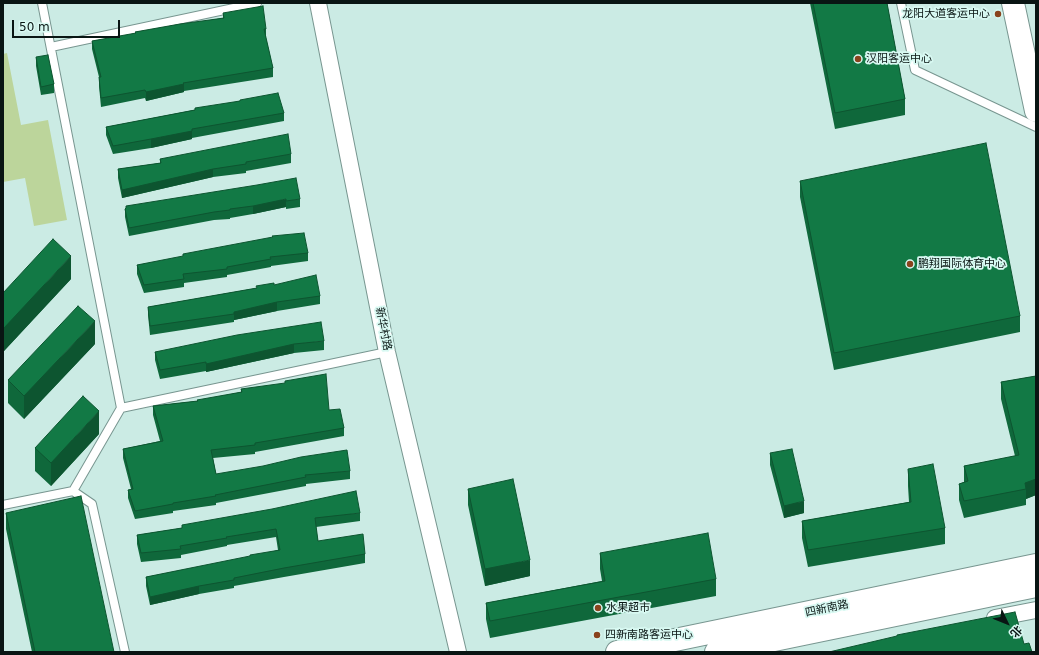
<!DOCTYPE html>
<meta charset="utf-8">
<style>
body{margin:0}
#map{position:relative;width:1039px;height:655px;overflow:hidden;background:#cbebe4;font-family:"DejaVu Sans","Noto Sans SC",sans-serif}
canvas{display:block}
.frame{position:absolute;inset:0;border:4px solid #091513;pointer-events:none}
.north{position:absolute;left:987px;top:603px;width:40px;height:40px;-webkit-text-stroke:3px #d8f9f2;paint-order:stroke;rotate:133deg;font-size:11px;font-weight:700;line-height:16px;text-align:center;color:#091513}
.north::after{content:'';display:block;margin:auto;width:14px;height:18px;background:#091513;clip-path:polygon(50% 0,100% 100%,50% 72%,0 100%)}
.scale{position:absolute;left:12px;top:20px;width:108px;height:18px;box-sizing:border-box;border:2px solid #091513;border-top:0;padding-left:5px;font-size:12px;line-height:14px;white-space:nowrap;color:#091513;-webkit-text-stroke:3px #d8f9f2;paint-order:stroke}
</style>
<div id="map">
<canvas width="1039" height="655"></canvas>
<div class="frame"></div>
<div class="north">北</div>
<div class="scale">50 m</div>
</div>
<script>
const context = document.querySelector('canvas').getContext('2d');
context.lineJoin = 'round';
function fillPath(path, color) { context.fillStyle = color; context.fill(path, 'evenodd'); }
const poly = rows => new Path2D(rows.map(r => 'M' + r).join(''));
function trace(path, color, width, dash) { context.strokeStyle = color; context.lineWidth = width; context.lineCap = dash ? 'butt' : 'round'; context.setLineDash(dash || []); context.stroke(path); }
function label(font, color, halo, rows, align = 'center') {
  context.font = font + ' "DejaVu Sans","Noto Sans SC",sans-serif'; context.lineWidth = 3.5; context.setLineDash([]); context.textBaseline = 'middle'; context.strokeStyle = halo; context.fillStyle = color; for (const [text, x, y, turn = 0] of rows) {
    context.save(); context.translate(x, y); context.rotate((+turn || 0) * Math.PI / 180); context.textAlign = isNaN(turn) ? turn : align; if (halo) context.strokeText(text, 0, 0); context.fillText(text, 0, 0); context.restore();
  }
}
fillPath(poly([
 [7,53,21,125,48,120,67,220,34,226,25,178,3,182,3,54]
]), '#bcd59b');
const lane = poly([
 [901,3,915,70,1036,127],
 [51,47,257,3],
 [121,408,387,352],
 [73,491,92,504,125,652],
 [3,505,73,491,121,408,42,3]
]);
const street = poly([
 [318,3,387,352,458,652],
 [995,618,1036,610]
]);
const secondary = poly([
 [617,652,1036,565],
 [716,652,1036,586]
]);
const primary = poly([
 [1013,3,1036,111]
]);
trace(lane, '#789690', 10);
trace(street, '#789690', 18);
trace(secondary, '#789690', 24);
trace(primary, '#789690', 24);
trace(lane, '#fff', 8);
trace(street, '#fff', 16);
trace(secondary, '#fff', 22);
trace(primary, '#fff', 22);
fillPath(poly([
 [810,3,887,3,905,99,905,115,835,129],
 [223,13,266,29,266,38,273,68,273,77,184,91,184,92,146,101,145,98,101,107,99,86,99,77,92,49,92,41,135,34,135,32,223,18],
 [36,57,54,84,54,93,41,95,36,66],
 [240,100,284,113,284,121,192,138,192,139,151,148,113,154,106,135,106,127,240,101],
 [291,154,291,163,246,171,246,173,213,177,122,198,118,178,118,169,160,163,160,159],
 [800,181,1020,316,1020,332,834,370,800,197],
 [300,199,300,207,286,209,286,207,253,214,230,218,230,219,214,220,129,236,125,217,125,209,126,209,126,206],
 [308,253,308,261,271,266,271,267,227,275,227,277,184,283,184,287,144,293,137,274,137,265,183,257,183,254],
 [71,279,4,351,3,350,3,293],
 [274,285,320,296,320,304,277,311,234,320,234,322,150,335,148,315,148,307],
 [324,341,324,350,294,353,206,372,206,371,160,379,155,360,155,352],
 [95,344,24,419,8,403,8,380],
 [1036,376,1036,495,1026,499,1026,505,964,518,959,500,959,484,964,482,964,466,1015,456,1001,399,1001,382],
 [241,389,329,410,344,428,344,436,255,452,255,454,213,458,216,474,350,471,350,479,306,484,306,486,216,503,216,505,173,511,173,513,135,519,128,498,128,490,131,489,123,458,123,449,160,441,153,415,153,406,197,401,241,392],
 [99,434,51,486,35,471,35,448],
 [770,453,804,513,784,518,770,465],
 [908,469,945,528,945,544,808,567,802,538,802,521,909,502,908,486],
 [468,489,530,576,485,586,468,505],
 [6,513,114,652,32,652,6,529],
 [360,513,360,521,316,527,318,541,365,554,365,563,284,577,234,586,234,588,199,594,150,605,146,586,146,577,250,557,278,550,276,537,227,545,227,546,181,555,181,558,141,562,137,544,137,535,182,528,182,525],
 [600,553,716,579,716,596,490,638,486,619,486,603,602,581,600,569]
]), '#0f683b');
fillPath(poly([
 [184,84,184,92,146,101,146,92],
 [192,131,192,139,151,148,151,139],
 [213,169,213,177,122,198,122,190],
 [286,199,286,207,253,214,253,206],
 [71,256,71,279,4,351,4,328],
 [277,302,277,311,234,320,234,312],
 [95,321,95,344,24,419,24,396],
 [294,344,294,353,206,372,206,364],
 [99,411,99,434,51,486,51,463],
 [1036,479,1036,495,1026,499,1026,489,1025,483],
 [804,501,804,513,784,518,784,506],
 [530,560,530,576,485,586,485,569],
 [199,586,199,594,150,605,150,597]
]), '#0d5530');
const building = poly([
 [813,3,887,3,905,99,835,113,813,3],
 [263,6,266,29,264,29,273,68,183,83,184,84,146,92,145,90,101,98,99,77,101,77,92,41,136,33,135,32,180,24,224,18,223,13,263,6],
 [48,55,54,84,41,87,36,57,48,55],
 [278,93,284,113,192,129,192,131,151,139,113,146,106,127,195,110,195,108,240,101,240,100,278,93],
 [288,134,291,154,246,162,246,164,213,169,122,190,118,169,161,163,160,159,288,134],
 [986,143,1020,316,834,353,800,181,986,143],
 [296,178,300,199,286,201,286,199,253,206,230,209,230,210,214,212,129,228,125,209,126,208,126,206,257,185,296,178],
 [304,233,308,253,270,257,271,259,227,267,227,269,183,274,184,279,144,285,137,265,183,256,183,254,273,237,272,236,304,233],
 [53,239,71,256,4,328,3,327,3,293,53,239],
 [316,275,320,296,277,302,234,312,234,314,150,326,148,307,257,288,256,286,274,283,274,285,316,275],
 [78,306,95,321,24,396,8,380,78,306],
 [321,322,324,341,294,344,206,364,206,362,160,370,155,352,237,335,321,322],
 [326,374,329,410,340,409,344,428,255,443,255,445,211,450,216,474,263,466,301,457,347,450,350,471,305,475,306,477,215,495,216,496,173,503,173,504,135,511,128,490,133,489,123,449,163,441,153,406,198,401,197,400,242,392,241,389,285,383,285,381,326,374],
 [1036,376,1036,479,1025,483,1026,489,964,501,959,484,968,481,964,466,1019,455,1001,382,1036,376],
 [83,396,99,411,51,463,35,448,83,396],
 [792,449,804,501,784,506,770,453,792,449],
 [933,464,945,528,808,550,802,521,911,502,908,469,933,464],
 [513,479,530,560,485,569,468,489,513,479],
 [356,491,360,513,315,518,318,541,363,534,365,554,284,568,234,578,234,580,199,586,150,597,146,577,250,556,250,555,280,550,276,529,226,537,227,538,180,546,181,549,141,553,137,535,182,528,182,525,272,509,356,491],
 [81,496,114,652,35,652,6,513,81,496],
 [708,533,716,579,490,621,486,603,605,581,600,553,708,533],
 [1015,612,1024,644,1029,643,1032,652,829,652,897,636,897,635,1015,612]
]);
fillPath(building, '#127945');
trace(building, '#0d5530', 1);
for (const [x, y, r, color] of [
 [998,14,4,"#89431d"],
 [858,59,4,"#89431d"],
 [910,264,4,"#89431d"],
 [598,608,4,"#89431d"],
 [597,635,4,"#89431d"]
]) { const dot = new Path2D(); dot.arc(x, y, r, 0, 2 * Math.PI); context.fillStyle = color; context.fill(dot); trace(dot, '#d8f9f2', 1.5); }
label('11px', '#091513', '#d8f9f2', [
 ["龙阳大道客运中心",990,14,"right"],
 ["汉阳客运中心",866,59],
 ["鹏翔国际体育中心",918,264],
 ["水果超市",606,608],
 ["四新南路客运中心",605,635]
], 'left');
label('11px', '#091513', '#d8f9f2', [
 ["新华村路",383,329,79],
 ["四新南路",827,609,-12]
]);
</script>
